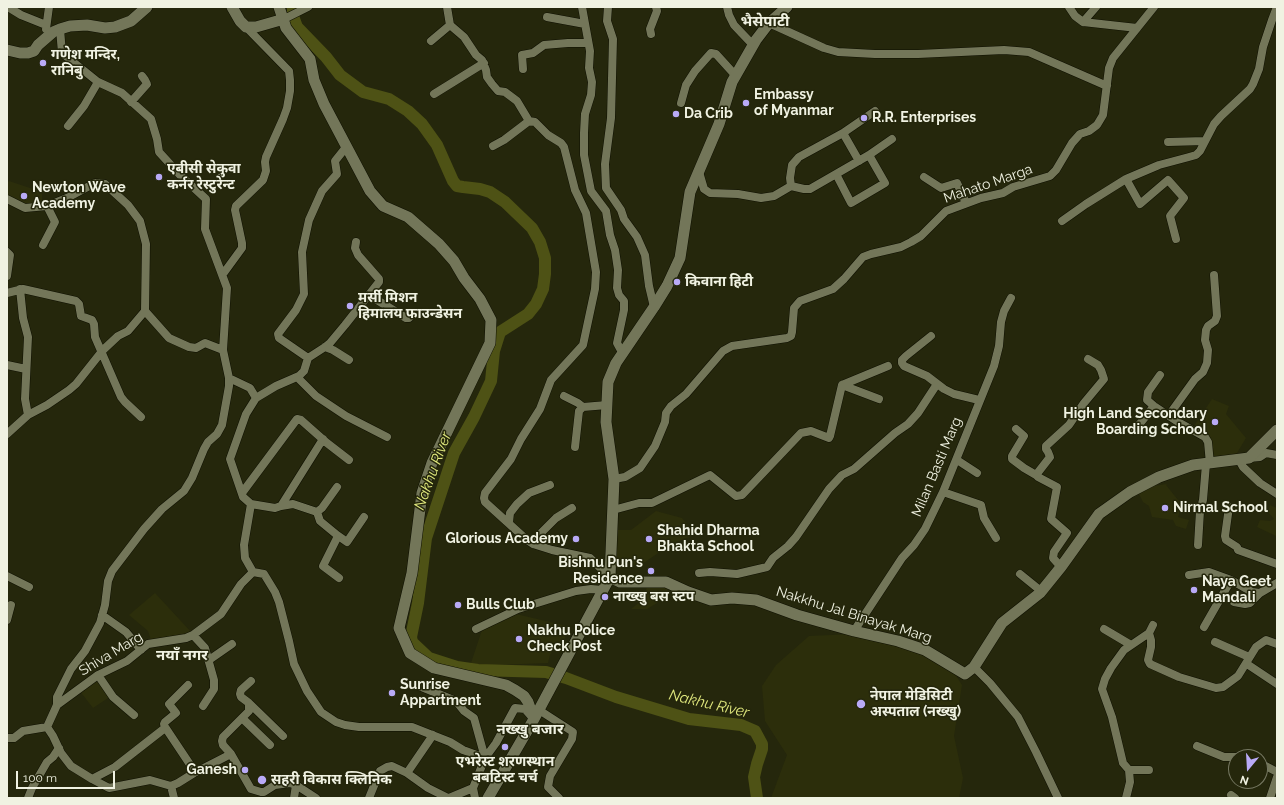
<!DOCTYPE html>
<meta charset="utf-8">
<style>
body{margin:0}
#map{position:relative;width:1284px;height:805px;overflow:hidden;background:#25270c;font-family:Raleway,sans-serif}
canvas{display:block}
.frame{position:absolute;inset:0;border:8px solid #f0f2e2;pointer-events:none}
.north{position:absolute;left:1228px;top:749px;width:40px;height:40px;box-sizing:border-box;background:#25270c;border:1px solid #767862;border-radius:50%;rotate:198deg;font-size:11px;font-weight:700;line-height:16px;text-align:center;color:#f0f2e2}
.north::after{content:'';display:block;margin:auto;width:14px;height:18px;background:#b9aaf7;clip-path:polygon(50% 0,100% 100%,50% 72%,0 100%)}
.scale{position:absolute;left:16px;top:771px;width:99px;height:18px;box-sizing:border-box;border:2px solid #f0f2e2;border-top:0;padding-left:5px;font-size:12px;line-height:14px;white-space:nowrap;color:#f0f2e2;-webkit-text-stroke:3px #25270c;paint-order:stroke}
</style>
<div id="map">
<canvas width="1284" height="805"></canvas>
<div class="frame"></div>
<div class="north">N</div>
<div class="scale">100 m</div>
</div>
<script>
const context = document.querySelector('canvas').getContext('2d');
context.lineJoin = 'round';
function fillPath(path, color) { context.fillStyle = color; context.fill(path, 'evenodd'); }
const poly = rows => new Path2D(rows.map(r => 'M' + r).join(''));
function trace(path, color, width, dash) { context.strokeStyle = color; context.lineWidth = width; context.lineCap = dash ? 'butt' : 'round'; context.setLineDash(dash || []); context.stroke(path); }
function label(font, color, halo, rows, align = 'center') {
  context.font = font + ' Raleway,"Noto Sans Devanagari",sans-serif'; context.lineWidth = 3; context.setLineDash([]); context.textBaseline = 'middle'; context.strokeStyle = halo; context.fillStyle = color; for (const [text, x, y, turn = 0] of rows) {
    context.save(); context.translate(x, y); context.rotate((+turn || 0) * Math.PI / 180); context.textAlign = isNaN(turn) ? turn : align; if (halo) context.strokeText(text, 0, 0); context.fillText(text, 0, 0); context.restore();
  }
}
fillPath(poly([
 [9,181,42,192,42,205,22,206,7,201,7,183],
 [1212,399,1229,406,1226,414,1246,438,1234,458,1214,459,1207,436,1192,429],
 [1167,484,1166,485,1182,505,1178,517,1189,520,1186,529,1176,526,1173,520,1152,517,1149,506,1143,502,1139,494,1153,486],
 [1270,505,1277,508,1277,533,1276,536,1257,527,1260,520,1270,521,1274,519,1268,512],
 [656,511,682,518,695,535,673,543,645,562,628,567,615,566,614,530,631,530],
 [648,585,662,585,670,589,666,592,657,603,647,609,631,609,641,601],
 [155,593,192,633,151,640,148,631,129,615],
 [516,614,567,626,562,634,566,635,562,648,556,644,550,655,548,663,470,666,482,630],
 [855,634,913,650,953,671,962,685,954,736,963,778,959,798,771,798,787,755,765,721,762,686,776,665,809,636],
 [99,677,111,696,93,708,79,690]
]), '#2c2e0b');
trace(poly([
 [293,7,293,16,297,27,326,57,340,75,363,92,389,99,408,111,422,124,437,145,453,181,457,186,463,187,480,189,490,192,505,202,532,228,540,242,545,258,545,274,543,289,536,304,528,314,500,332,494,351,491,381,474,417,454,453,426,538,418,603,411,637,412,642,429,658,457,667,478,670,546,672,566,678,616,697,689,719,741,725,755,731,762,744,762,749,757,764,754,777,757,798]
]), '#4e5215', 12);
const street = poly([
 [8,7,21,15,46,25],
 [447,7,450,25,464,37,476,55,482,60,486,70,487,77,492,84,498,91,505,92,517,101,529,121,535,122,548,135,561,143,564,147,575,190,586,213,596,272,595,289,583,345,551,380,540,409,521,439,511,459,485,493,484,498,485,502,527,540,533,544,552,550,590,558,610,577],
 [582,7,590,51,589,68,592,82,591,95,585,114,584,133,584,155,591,191,606,211,610,235,615,250,618,270,617,288,619,295,624,301,624,310,617,343,623,354],
 [608,7,607,21,613,39,611,118,605,164,606,188,621,210,624,219,637,237,645,255,649,286,654,307],
 [727,7,729,15,734,25,753,45],
 [1069,7,1075,16,1083,22,1137,28],
 [547,17,585,24],
 [284,19,308,7],
 [1083,22,1096,7],
 [769,23,824,48,838,52,875,54,918,54,1004,50,1029,52,1107,86],
 [46,29,49,7],
 [60,29,62,53,98,82,122,93,151,119,157,139,159,152,180,175,206,199,205,229,227,288,223,350,229,378,250,388,256,398],
 [651,34,650,29,657,11,656,7],
 [431,41,450,25],
 [523,69,522,55,533,53,544,45,568,43,588,43],
 [434,94,484,63],
 [131,102,147,84,145,80,142,76],
 [681,103,686,85,695,71,711,53,716,54,736,76],
 [68,126,84,106,98,82],
 [843,133,859,161],
 [1168,142,1205,141],
 [347,146,335,161,337,174,322,191,309,220,302,252,304,294,296,310,278,334,279,338,308,358,304,371,299,376,276,386,256,398,246,414,230,459,243,497,251,504,244,545,245,558,253,572,264,574,275,592,279,602,289,641,294,664,307,691,321,712,336,722,345,725,359,727,412,727,450,742,463,750,485,758],
 [493,146,504,140,529,121],
 [699,172,704,189,710,193,738,194,761,198,774,196,791,186,804,189,810,189,869,155,892,139],
 [836,174,851,203,885,183,869,155],
 [924,177,941,188,957,183,966,203],
 [1126,179,1140,204,1168,180,1184,198,1170,216,1176,239],
 [791,186,790,178,792,165,799,157,843,133,875,111],
 [7,199,25,208,47,206,67,198,95,183,105,184,128,205,140,221,146,244,145,311,128,331,118,336,103,350,76,384,69,390,47,405,28,415,7,434],
 [1062,221,1086,204,1126,179,1159,165,1189,157,1196,155,1200,151,1214,124,1221,116,1250,89,1253,84,1259,69,1263,47,1272,20,1277,7],
 [43,245,55,222,47,206],
 [7,252,10,255,7,276],
 [223,274,242,248,242,243,235,210,236,206,263,180,266,171,265,162,266,157,283,119,287,108,290,91,290,80,289,71,246,27],
 [20,289,23,318,28,337,25,399,28,415],
 [7,293,23,289,76,301,79,304,81,316,92,320,94,324,95,337,121,397,125,402,141,417],
 [369,295,406,318,409,318,413,314],
 [145,311,169,338,189,347,196,348,205,343,223,350],
 [931,336,906,356,902,360,902,363,904,366,927,376,944,389,954,394,979,400],
 [325,347,333,350,349,360],
 [308,358,325,347,330,343,345,325,379,282,379,279,358,255,355,248,356,242],
 [7,365,26,369],
 [1160,375,1148,392,1147,400,1154,406,1178,422,1205,437,1208,442,1210,464],
 [297,377,316,396,346,416,387,437],
 [842,385,879,399],
 [564,396,578,403,583,407],
 [1169,415,1195,379,1203,372,1207,363,1208,350,1205,340,1206,330,1208,326,1215,321,1217,316,1214,275],
 [1016,429,1024,436,1012,456,1012,459,1024,468,1036,475],
 [1134,431,1154,406],
 [575,447,579,411,583,407,607,405],
 [1249,458,1260,457,1266,453,1277,455],
 [957,460,977,473],
 [1239,460,1243,467,1260,483,1277,494],
 [614,479,625,477,640,468,655,446,665,422,666,413,671,406,686,394,723,351,732,346,787,338,791,336,792,332,794,308,800,301,833,289,844,279,863,257,871,254,901,247,911,242,921,236,946,211,981,198,1003,193,1013,187,1050,176,1056,170,1072,143,1080,134,1089,131,1097,125,1103,115,1109,68,1113,58,1154,7],
 [943,492,981,505,984,518,996,538],
 [242,493,297,419,301,420,327,443,349,460],
 [251,504,275,508,281,506,323,439],
 [281,506,293,504,317,512,320,521,337,535,337,538,323,566,339,578],
 [1229,507,1225,536,1226,540,1237,547,1238,550,1277,564],
 [613,510,639,503,652,503,710,475,736,496,742,495,801,433,811,431,829,438,830,436,842,385,888,366],
 [317,512,322,508,337,487],
 [509,522,510,513,517,504,529,493,550,485],
 [337,535,347,542,364,517],
 [533,544,542,532,556,518,572,508],
 [1198,545,1200,511,1203,500,1206,464],
 [1061,567,1053,558,1054,552,1067,533,1051,519,1057,487,1038,477,1036,475,1050,457,1048,452,1046,449,1046,446,1069,425,1084,403,1104,379,1101,370,1098,365,1088,359],
 [699,573,710,572,737,574,767,567,773,558,788,546,796,537,829,489,842,475,854,469,895,433,908,424,918,413,937,384],
 [1020,574,1041,591],
 [1189,575,1209,572,1231,580,1252,592,1260,593,1277,583],
 [7,576,29,587],
 [1234,602,1245,604,1250,603,1260,593],
 [102,615,126,632,141,650],
 [7,620,11,605],
 [1204,627,1231,580],
 [476,629,518,609,576,591,591,589,603,590],
 [1104,629,1131,645],
 [854,631,902,558,914,545,925,529,943,492,994,366,999,346,1001,322,1004,311,1011,298],
 [1149,633,1151,640,1151,647,1148,660,1150,664,1179,677,1216,688,1223,687,1238,676,1256,647,1266,640,1277,644],
 [193,635,205,648,214,680,214,689,203,706],
 [1215,642,1249,657],
 [209,660,232,644],
 [1247,664,1277,684],
 [974,667,990,683,1018,717,1036,752,1058,798],
 [98,675,113,697,134,715],
 [251,681,241,690,240,694,241,697,249,703,249,711,223,737,222,741,223,745,231,754,251,789,261,792,264,792,275,785,290,783,296,785,316,798],
 [188,685,169,704,176,713,165,722,164,724,165,727,195,772],
 [419,686,456,701,464,711,474,718,485,758],
 [249,703,283,736],
 [57,705,98,675,127,661,148,644,186,638,193,635,221,614,241,584,253,572],
 [539,710,573,732,572,739,550,776,548,787,559,798],
 [242,718,270,745],
 [47,727,53,736,61,753,71,766,92,779,109,788,150,780,171,786,178,783,194,773,231,754],
 [7,738,14,738,23,731,47,727,57,705,57,697,71,669,85,651,100,623,105,605,108,581,112,571,144,529,162,509,184,491,192,478,204,449,208,442,217,434,222,425,229,386,229,378],
 [1197,746,1224,757,1246,757],
 [1260,763,1277,772],
 [1149,770,1129,770,1123,763,1112,717,1102,689,1105,679,1111,668,1124,650,1149,633,1153,625],
 [407,773,433,735],
 [92,779,115,767,165,728],
 [171,786,174,798],
 [473,788,475,798],
 [1231,795,1235,798],
 [28,798,32,788,47,762,53,757,59,748],
 [294,798,296,785],
 [369,798,380,771,387,767,392,766,407,773,428,788,448,798],
 [449,798,473,788,485,758,496,743,515,708,525,709,532,717],
 [1126,798,1130,782,1129,770],
 [1270,798,1277,777]
]);
const secondary = poly([
 [232,7,240,21,246,27,256,27,284,19],
 [279,7,286,28,310,59,314,80,324,104,370,191,383,206,408,217,439,244,454,261,464,278,480,299,491,320,490,343,432,463,422,493,412,573,399,628,410,653,434,668,506,685,515,690,524,696,528,702,534,719],
 [7,50,20,53,28,53,34,51,38,45,53,32,60,29,70,26,87,25,105,28,115,27,131,21,147,7],
 [610,577,620,582,666,582,688,592,711,600,732,598,756,600,797,615,854,631,898,641,925,650,965,674,974,667,1002,623,1040,593,1061,567,1099,514,1130,492,1159,477,1193,465,1249,458,1277,430],
 [488,798,534,719,610,577,614,479,606,422,608,382,616,363,654,307,667,286,680,258,690,192,719,124,732,82,756,40,769,23,787,7]
]);
trace(street, '#0f1000', 9);
trace(secondary, '#0f1000', 12);
trace(street, '#737659', 8);
trace(secondary, '#737659', 11);
for (const [x, y, r, color] of [
 [43,63,4,"#b9aaf7"],
 [746,103,4,"#b9aaf7"],
 [676,114,4,"#b9aaf7"],
 [864,118,4,"#b9aaf7"],
 [159,177,4,"#b9aaf7"],
 [24,196,4,"#b9aaf7"],
 [677,282,4,"#b9aaf7"],
 [350,306,4,"#b9aaf7"],
 [1215,422,4,"#b9aaf7"],
 [1165,508,4,"#b9aaf7"],
 [576,539,4,"#b9aaf7"],
 [649,539,4,"#b9aaf7"],
 [651,571,4,"#b9aaf7"],
 [1194,590,4,"#b9aaf7"],
 [605,597,4,"#b9aaf7"],
 [458,605,4,"#b9aaf7"],
 [519,639,4,"#b9aaf7"],
 [392,693,4,"#b9aaf7"],
 [861,704,5,"#b9aaf7"],
 [505,747,4,"#b9aaf7"],
 [245,770,4,"#b9aaf7"],
 [262,780,5,"#b9aaf7"]
]) { const dot = new Path2D(); dot.arc(x, y, r, 0, 2 * Math.PI); context.fillStyle = color; context.fill(dot); trace(dot, '#25270c', 1.5); }
label('bold 14px', '#f0f2e2', '#25270c', [
 ["गणेश मन्दिर,",51,55],
 ["रानिबु",51,71],
 ["Embassy",754,95],
 ["of Myanmar",754,111],
 ["Da Crib",684,114],
 ["R.R. Enterprises",872,118],
 ["एबीसी सेकुवा",167,169],
 ["कर्नर रेस्टुरेन्ट",167,185],
 ["Newton Wave",32,188],
 ["Academy",32,204],
 ["किवाना हिटी",685,282],
 ["मर्सी मिशन",358,298],
 ["हिमालय फाउन्डेसन",358,314],
 ["High Land Secondary",1207,414,"right"],
 ["Boarding School",1207,430,"right"],
 ["Nirmal School",1173,508],
 ["Shahid Dharma",657,531],
 ["Bhakta School",657,547],
 ["Glorious Academy",568,539,"right"],
 ["Bishnu Pun's",643,563,"right"],
 ["Residence",643,579,"right"],
 ["Naya Geet",1202,582],
 ["Mandali",1202,598],
 ["नाख्खु बस स्टप",613,597],
 ["Bulls Club",466,605],
 ["Nakhu Police",527,631],
 ["Check Post",527,647],
 ["Sunrise",400,685],
 ["Appartment",400,701],
 ["नेपाल मेडिसिटी",870,696],
 ["अस्पताल (नख्खु)",870,712],
 ["एभरेस्ट शरणस्थान",505,762,"center"],
 ["बबटिस्ट चर्च",505,778,"center"],
 ["Ganesh",237,770,"right"],
 ["सहरी विकास क्लिनिक",271,780]
], 'left');
label('14px', '#f0f2e2', '#25270c', [
 ["Mahato Marga",988,184,-19],
 ["Milan Basti Marg",937,467,-67],
 ["Nakkhu Jal Binayak Marg",854,615,17],
 ["Shiva Marg",111,654,-31]
]);
label('bold 15px', '#f0f2e2', '#25270c', [
 ["भैसेपाटी",765,21],
 ["नयाँ नगर",182,655],
 ["नख्खु बजार",530,729]
]);
label('italic 15px', '#e1e97e', '#25270c', [
 ["Nakhu River",433,471,-70],
 ["Nakhu River",709,704,13]
]);
</script>
